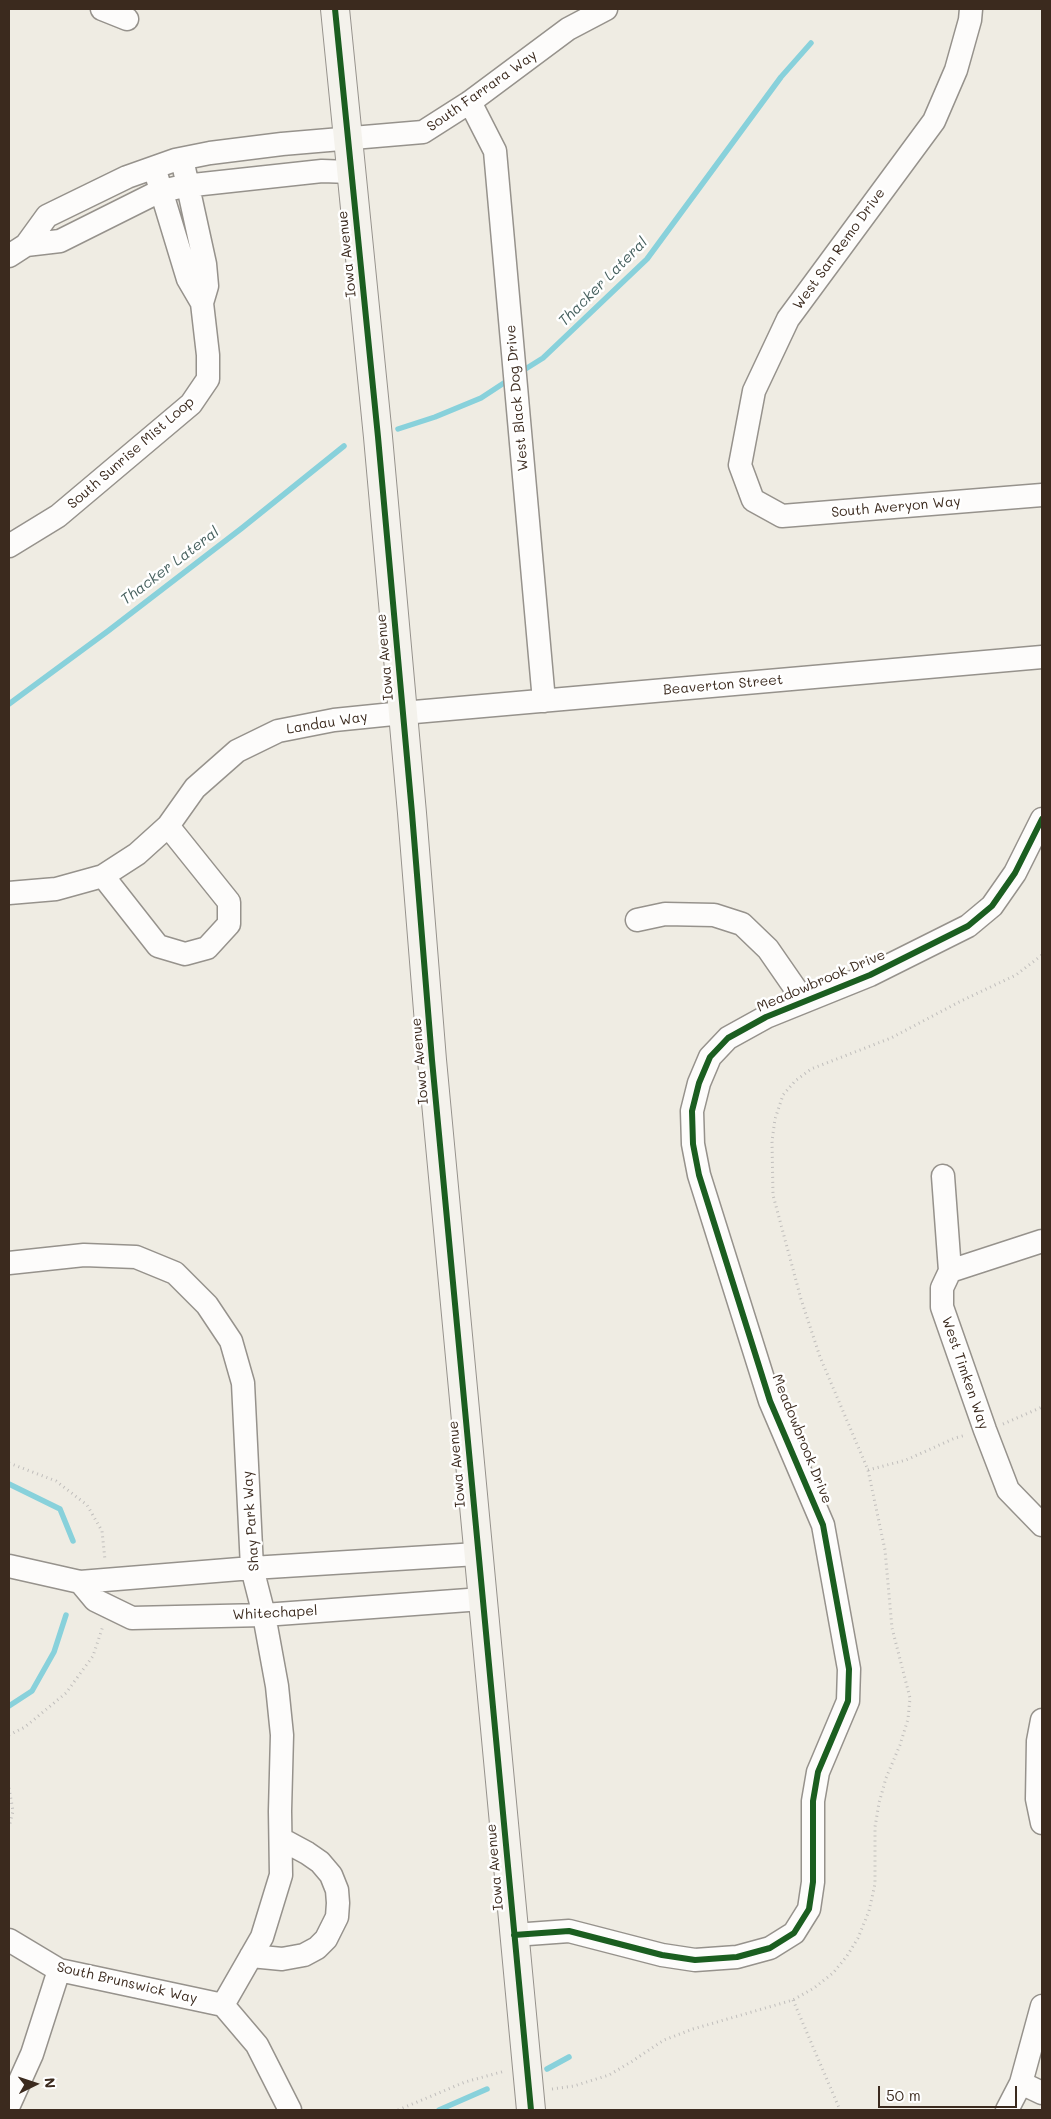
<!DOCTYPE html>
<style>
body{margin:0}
#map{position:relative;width:1051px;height:2119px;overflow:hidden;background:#efece3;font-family:Mali,sans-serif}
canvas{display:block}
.frame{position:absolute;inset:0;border:10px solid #3b2a1e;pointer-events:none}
.north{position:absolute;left:10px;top:2059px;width:50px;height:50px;-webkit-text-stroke:4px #fff;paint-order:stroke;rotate:86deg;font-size:14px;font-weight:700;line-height:20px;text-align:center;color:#3b2a1e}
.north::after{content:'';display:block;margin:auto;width:18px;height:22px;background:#3b2a1e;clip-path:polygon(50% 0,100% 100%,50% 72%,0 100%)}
.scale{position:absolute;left:878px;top:2086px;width:139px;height:22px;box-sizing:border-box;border:2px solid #3b2a1e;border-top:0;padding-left:6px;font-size:15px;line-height:18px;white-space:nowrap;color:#3b2a1e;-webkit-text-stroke:4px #fff;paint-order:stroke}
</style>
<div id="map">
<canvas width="1051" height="2119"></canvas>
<div class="frame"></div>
<div class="north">N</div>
<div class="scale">50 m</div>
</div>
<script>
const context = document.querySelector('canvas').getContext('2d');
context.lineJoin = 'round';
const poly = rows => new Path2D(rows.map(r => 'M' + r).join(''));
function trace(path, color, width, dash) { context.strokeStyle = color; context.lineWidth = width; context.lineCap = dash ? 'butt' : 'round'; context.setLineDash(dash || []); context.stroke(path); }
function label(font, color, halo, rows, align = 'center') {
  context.font = font + ' Mali,sans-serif'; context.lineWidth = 5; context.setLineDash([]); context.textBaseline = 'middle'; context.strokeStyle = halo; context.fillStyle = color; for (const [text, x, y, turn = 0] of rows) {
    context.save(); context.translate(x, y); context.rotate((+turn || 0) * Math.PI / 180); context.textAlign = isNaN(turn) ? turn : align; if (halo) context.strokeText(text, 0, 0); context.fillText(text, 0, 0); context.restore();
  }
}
trace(poly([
 [519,373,543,358,647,259,781,77,811,43],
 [398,429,435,417,481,398,510,379],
 [9,704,108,631,242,528,344,446],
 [9,1484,60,1509,73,1541],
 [9,1706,32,1691,54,1652,66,1615],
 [547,2069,569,2057],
 [439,2110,487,2089]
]), '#88d1db', 5.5);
const street = poly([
 [102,9,127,19],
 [971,9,970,20,956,70,934,121,788,319,754,391,740,465,753,500,782,516,1042,495],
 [470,102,495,151,544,701],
 [157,177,188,279,202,303],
 [26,245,60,241,158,192,184,186,322,171,351,172],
 [9,256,26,245,47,216,127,177,175,160,210,153,282,144,423,132,470,102,568,29,606,9],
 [9,546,58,516,191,404,208,379,208,355,202,303,207,286,205,264,182,159],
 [103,876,158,946,185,954,207,948,229,924,229,902,168,826],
 [9,893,56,889,103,876,137,854,168,826,195,788,237,751,278,731,334,720,403,713,1042,657],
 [637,920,665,914,714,915,742,924,768,949,804,1001],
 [943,1176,950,1271,942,1288,942,1307,985,1430,1008,1490,1042,1525],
 [9,1263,84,1255,136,1257,175,1273,207,1305,231,1341,243,1383,252,1568,264,1615,277,1686,282,1735,280,1811,281,1875,262,1937,223,2005],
 [950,1271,1042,1241],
 [9,1566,80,1582,252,1568,477,1554],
 [80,1582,95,1600,132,1618,264,1615,482,1599],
 [1042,1720,1038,1741,1037,1799,1042,1823],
 [514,1935,569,1931,662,1955,695,1960,737,1957,770,1948,794,1933,809,1909,813,1882,813,1801,818,1772,848,1701,849,1669,823,1525,770,1401,699,1175,693,1144,692,1111,699,1083,710,1057,728,1038,766,1017,870,975,968,926,992,906,1015,873,1042,819],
 [9,1940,59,1970,223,2005],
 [251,1956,282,1959,304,1955,317,1948,326,1939,337,1917,338,1903,337,1890,331,1875,320,1862,307,1853,281,1839],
 [223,2005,257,2045,290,2110],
 [1021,2083,1042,2093],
 [9,2105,32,2054,59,1970],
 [1007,2110,1021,2083,1042,2006]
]);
const secondary = poly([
 [335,9,378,437,412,813,432,1060,531,2110]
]);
trace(street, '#96928c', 25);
trace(secondary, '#96928c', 30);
trace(poly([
 [1003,1424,1042,1407],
 [9,1463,56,1481,87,1505,102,1531,105,1560],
 [868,1470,906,1460,955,1438,966,1435],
 [9,1735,25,1727,66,1693,93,1656,103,1626],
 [9,1788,13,1811,9,1827],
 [793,2000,840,2110],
 [552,2089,574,2086,609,2075,631,2062,664,2040,693,2029,793,2000,814,1988,833,1973,847,1956,858,1938,869,1911,875,1884,875,1827,879,1803,886,1778,900,1745,908,1719,910,1698,892,1628,885,1550,868,1470,820,1357,801,1299,773,1195,772,1141,775,1119,783,1095,795,1081,811,1069,891,1038,961,1001,1016,975,1042,955],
 [398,2110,465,2082,505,2071]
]), '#c0bebc', 3, [1, 4]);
trace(street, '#fdfcfb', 22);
trace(secondary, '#f4f2ec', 28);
trace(poly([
 [335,9,378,437,412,813,432,1060,531,2110],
 [514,1935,569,1931,662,1955,695,1960,737,1957,770,1948,794,1933,809,1909,813,1882,813,1801,818,1772,848,1701,849,1669,823,1525,770,1401,699,1175,693,1144,692,1111,699,1083,710,1057,728,1038,766,1017,870,975,968,926,992,906,1015,873,1042,819]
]), '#1b5e20', 6);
label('14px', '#3b2a1e', '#fff', [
 ["South Farrara Way",482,91,-35],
 ["West San Remo Drive",839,249,-54],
 ["Iowa Avenue",347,254,-96],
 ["West Black Dog Drive",517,398,-95],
 ["South Sunrise Mist Loop",131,453,-41],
 ["South Averyon Way",896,507,-5],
 ["Iowa Avenue",385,657,-95],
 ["Beaverton Street",723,685,-5],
 ["Landau Way",327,723,-9],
 ["Meadowbrook Drive",821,981,-23],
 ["Iowa Avenue",420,1061,-95],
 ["West Timken Way",965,1373,71],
 ["Meadowbrook Drive",802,1439,68],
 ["Iowa Avenue",457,1464,-95],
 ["Shay Park Way",251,1521,-94],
 ["Whitechapel",275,1613,-3],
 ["Iowa Avenue",495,1867,-95],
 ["South Brunswick Way",127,1983,13]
]);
label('italic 15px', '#47615f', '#fff', [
 ["Thacker Lateral",603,282,-45],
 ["Thacker Lateral",170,566,-37]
]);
</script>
